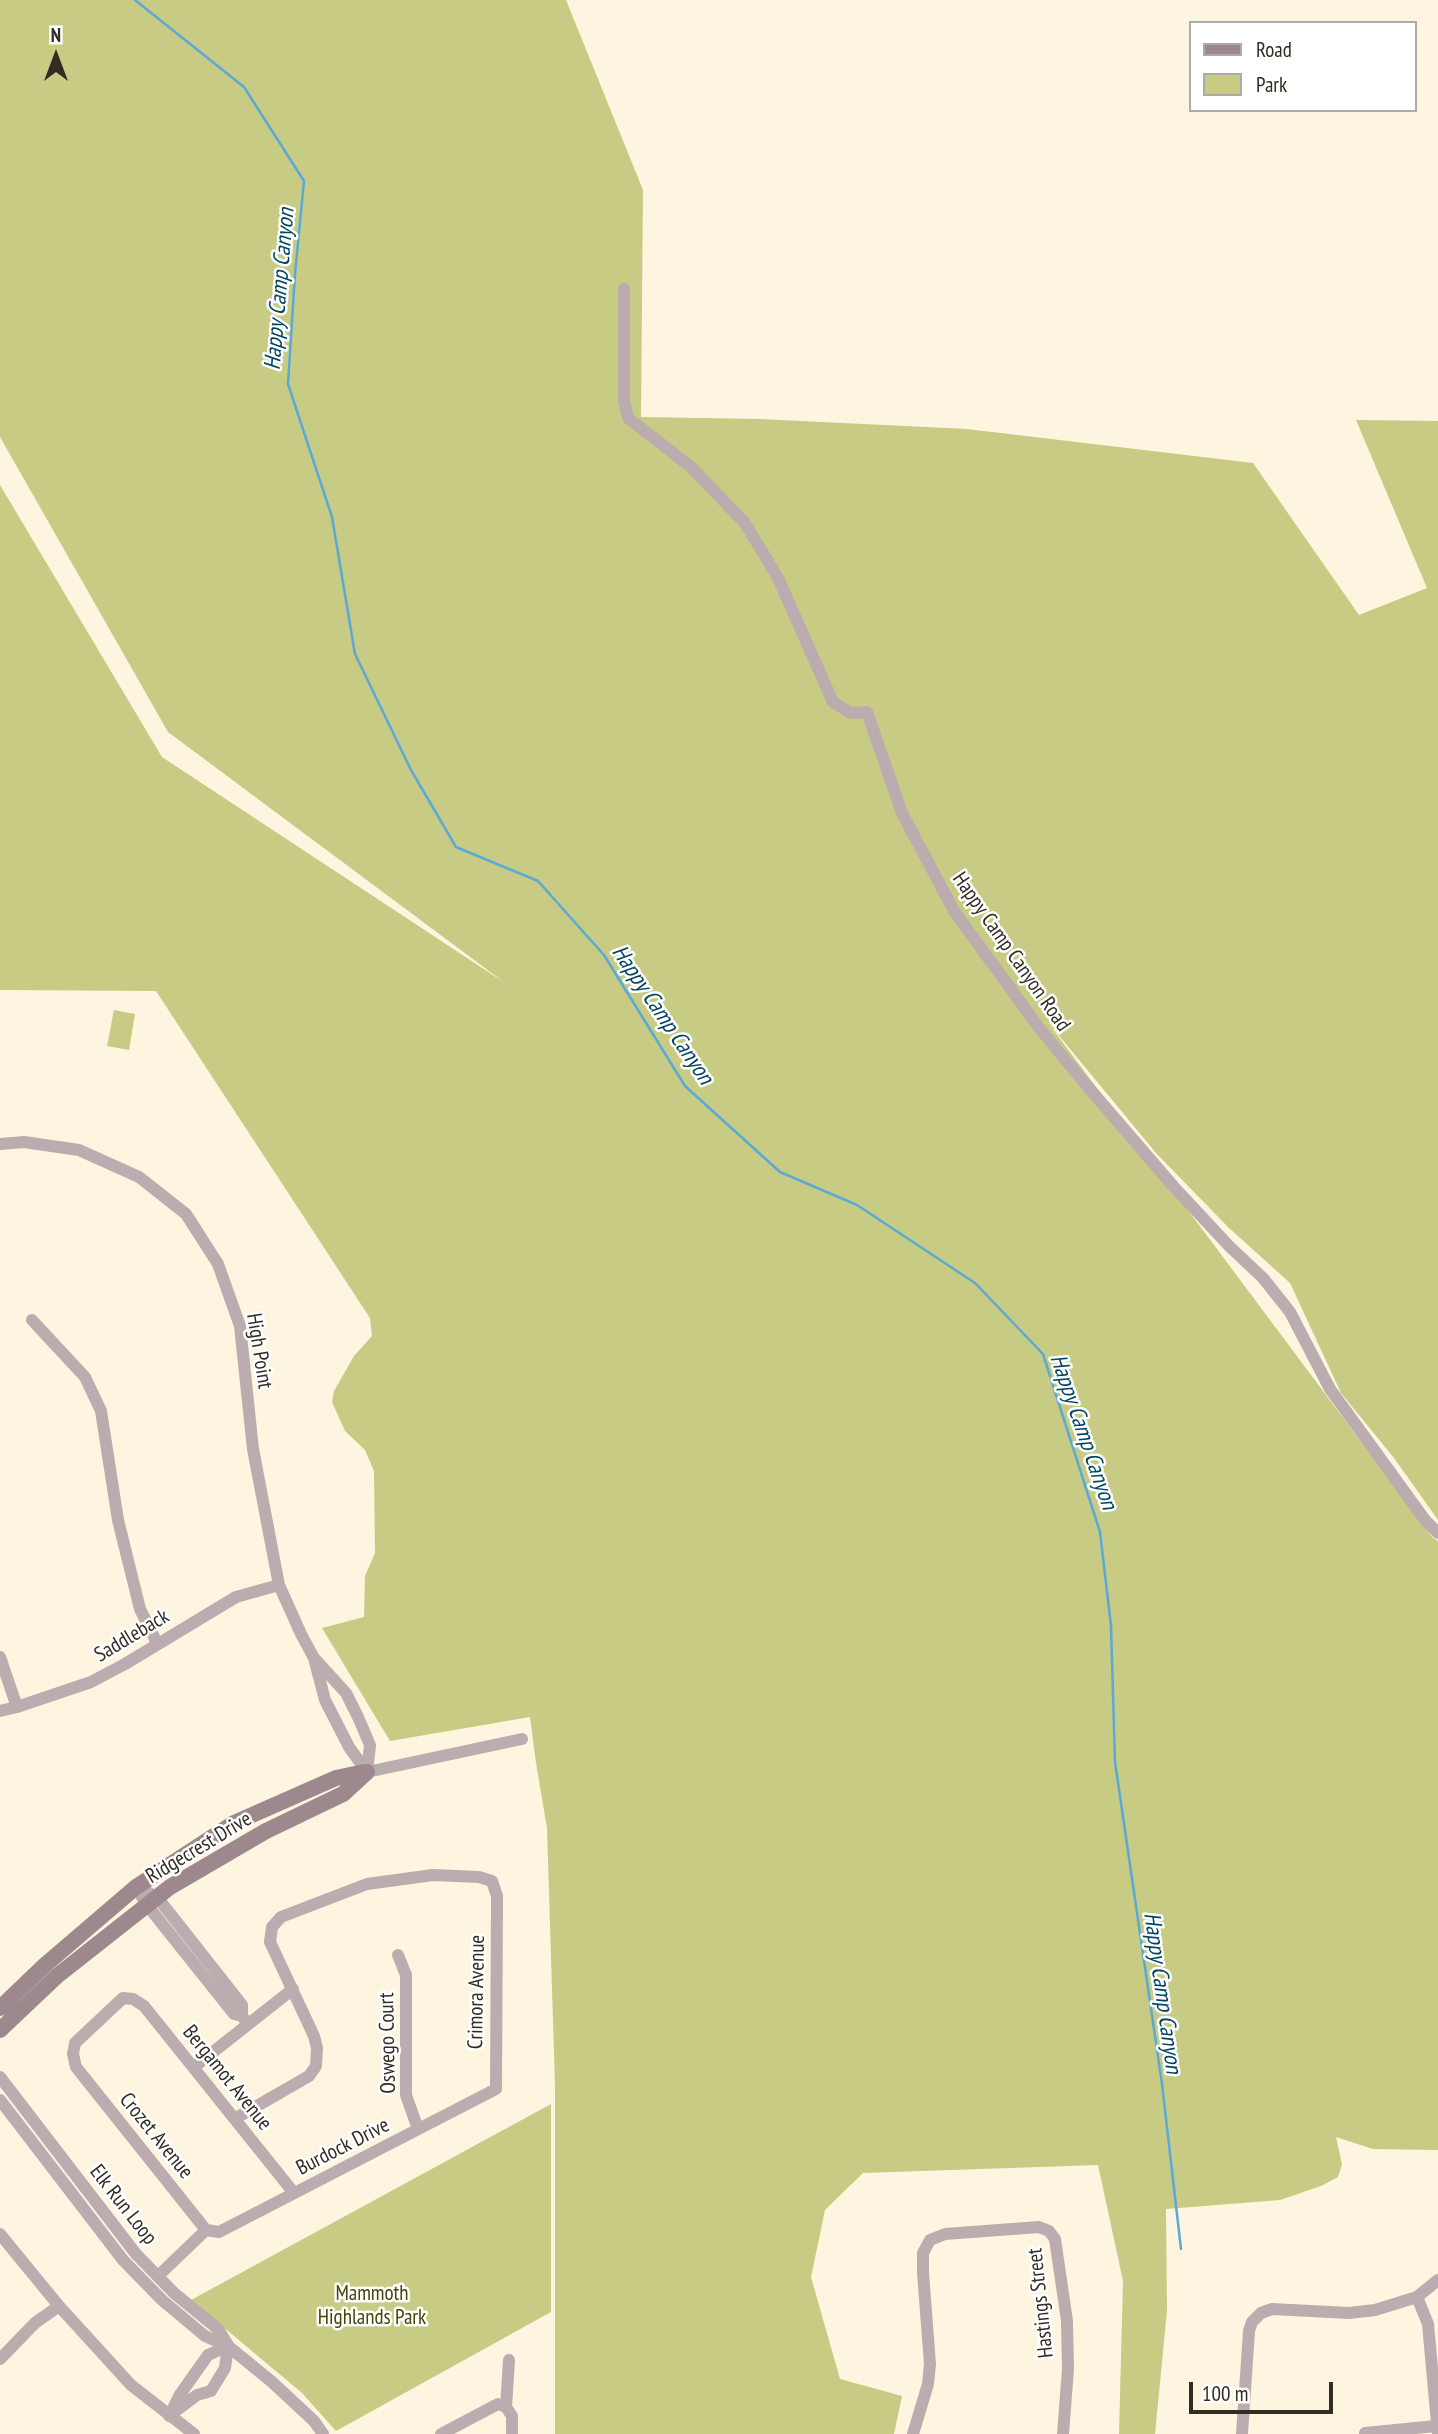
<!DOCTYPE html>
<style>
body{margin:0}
#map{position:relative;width:1438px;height:2434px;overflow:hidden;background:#fef5e0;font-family:"PT Sans Narrow",sans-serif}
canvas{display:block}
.legend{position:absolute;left:1189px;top:21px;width:228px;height:91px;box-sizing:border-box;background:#fff;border:2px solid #adaba7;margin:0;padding:9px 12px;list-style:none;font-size:21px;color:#312d23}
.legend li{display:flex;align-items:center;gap:14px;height:35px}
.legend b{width:35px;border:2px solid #adaba7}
.north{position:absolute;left:21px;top:21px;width:70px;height:70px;-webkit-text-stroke:5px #fff;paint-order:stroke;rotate:0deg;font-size:19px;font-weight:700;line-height:28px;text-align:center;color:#312d23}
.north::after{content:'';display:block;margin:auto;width:24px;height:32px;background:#312d23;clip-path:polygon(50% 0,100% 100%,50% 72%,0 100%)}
.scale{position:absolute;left:1189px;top:2382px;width:144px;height:32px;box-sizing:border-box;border:4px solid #312d23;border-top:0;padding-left:9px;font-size:21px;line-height:24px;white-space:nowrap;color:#312d23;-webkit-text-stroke:5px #fff;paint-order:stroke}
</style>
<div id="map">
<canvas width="1438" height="2434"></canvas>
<ul class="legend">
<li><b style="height:9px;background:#9c888d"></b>Road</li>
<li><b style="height:19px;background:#c7cb83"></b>Park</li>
</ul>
<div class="north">N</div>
<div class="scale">100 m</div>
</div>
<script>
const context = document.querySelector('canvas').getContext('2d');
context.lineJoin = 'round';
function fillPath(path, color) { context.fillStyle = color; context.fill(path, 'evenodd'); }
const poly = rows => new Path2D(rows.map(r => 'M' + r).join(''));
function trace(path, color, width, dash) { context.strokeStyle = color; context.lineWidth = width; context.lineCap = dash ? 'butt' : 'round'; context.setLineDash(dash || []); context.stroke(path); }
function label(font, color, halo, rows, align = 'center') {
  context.font = font + ' "PT Sans Narrow",sans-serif'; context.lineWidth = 5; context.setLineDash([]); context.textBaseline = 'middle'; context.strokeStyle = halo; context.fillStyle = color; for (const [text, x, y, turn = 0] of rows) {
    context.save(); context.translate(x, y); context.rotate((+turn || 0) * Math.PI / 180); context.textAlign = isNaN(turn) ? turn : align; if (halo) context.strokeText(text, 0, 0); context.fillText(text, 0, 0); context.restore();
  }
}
fillPath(poly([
 [0,0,566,0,643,190,641,417,760,419,967,429,1253,463,1359,615,1427,588,1356,420,1438,421,1438,1520,1394,1458,1341,1393,1290,1283,1228,1227,1156,1153,1046,1020,1432,1537,1438,1541,1438,2150,1373,2149,1336,2137,1342,2164,1338,2177,1321,2186,1280,2200,1166,2209,1167,2311,1155,2434,1119,2434,1123,2281,1098,2165,863,2173,825,2210,811,2277,840,2379,902,2396,894,2434,555,2434,555,2085,547,1828,536,1763,530,1717,390,1741,322,1628,364,1617,365,1576,375,1553,374,1471,365,1450,345,1431,332,1402,334,1391,354,1356,372,1336,370,1318,156,991,0,990,0,485,162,757,505,983,168,732,0,437],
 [114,1010,135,1014,129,1050,107,1046],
 [551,2104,551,2312,336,2431,302,2393,191,2300]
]), '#c7cb83');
trace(poly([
 [135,0,244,87,304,181,295,274,288,384,332,517,355,654,411,770,456,847,538,881,604,955,685,1086,780,1172,857,1205,975,1283,1043,1354,1100,1532,1111,1626,1115,1762,1162,2084,1181,2249]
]), '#5ba9d6', 2.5);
trace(poly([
 [624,289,624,401,628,418,691,467,745,523,778,578,833,702,851,713,867,712,902,813,954,911,1040,1029,1082,1080,1174,1187,1230,1247,1263,1278,1290,1312,1330,1389,1425,1520,1438,1533],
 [0,1144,24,1142,79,1150,139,1177,186,1214,218,1264,240,1326,253,1449,279,1585,301,1634,314,1658],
 [32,1320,85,1377,101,1411,118,1520,140,1609,157,1643],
 [0,1657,17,1707],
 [314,1658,346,1693,358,1717,370,1745,367,1772,349,1747,325,1700,314,1658],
 [0,1711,17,1707,91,1682,125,1664,236,1597,279,1585],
 [367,1772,522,1739],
 [398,1955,406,1975,406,2095,418,2129],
 [242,2016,242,2005,157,1897,136,1887,147,1905,234,2014,242,2016,248,2024],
 [194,2067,293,1989],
 [0,2077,136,2254,174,2293,218,2329,228,2345],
 [0,2100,123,2260,162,2300,205,2336,228,2346,272,2382,314,2421,323,2434],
 [206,2230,219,2232,496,2089,497,1896,492,1881,479,1877,433,1875,367,1884,281,1917,272,1927,270,1942,314,2036,317,2048,316,2066,309,2076,236,2118],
 [206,2230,76,2067,73,2054,75,2043,123,1998,133,1999,144,2006,294,2193],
 [0,2234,59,2306,131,2385,194,2434],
 [158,2276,206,2230],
 [1417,2297,1428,2324,1438,2434],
 [0,2359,35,2323,59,2306],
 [506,2407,509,2360],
 [171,2413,179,2396,208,2355,228,2346],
 [169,2416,197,2395,211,2391,225,2368,228,2346],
 [1365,2433,1436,2426],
 [441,2434,498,2404,506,2407,512,2416,512,2434],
 [913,2434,928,2384,930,2364,923,2273,923,2253,930,2240,945,2234,1039,2227,1049,2231,1055,2239,1067,2321,1068,2369,1063,2434],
 [1242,2434,1249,2331,1252,2322,1261,2313,1272,2309,1349,2313,1375,2310,1417,2297,1438,2280]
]), '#baacaf', 12);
trace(poly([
 [0,2008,45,1965,136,1887,234,1823,336,1778,364,1772],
 [0,2030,57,1976,170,1887,266,1831,343,1794,367,1772]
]), '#9c888d', 16);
label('21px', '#312d23', '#fff', [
 ["Happy Camp Canyon Road",1011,952,55],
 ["High Point",259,1351,81],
 ["Saddleback",132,1636,-31],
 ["Ridgecrest Drive",199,1848,-31],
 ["Crimora Avenue",477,1992,-89],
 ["Oswego Court",388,2043,-91],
 ["Bergamot Avenue",227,2078,51],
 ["Crozet Avenue",156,2136,51],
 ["Burdock Drive",343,2147,-27],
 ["Elk Run Loop",123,2205,52],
 ["Hastings Street",1041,2303,-96]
]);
label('21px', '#454607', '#fff', [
 ["Mammoth",372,2294],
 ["Highlands Park",372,2318]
]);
label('italic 23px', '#014563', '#fff', [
 ["Happy Camp Canyon",280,289,-85],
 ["Happy Camp Canyon",662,1015,56],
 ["Happy Camp Canyon",1083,1432,71],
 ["Happy Camp Canyon",1162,1993,82]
]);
</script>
